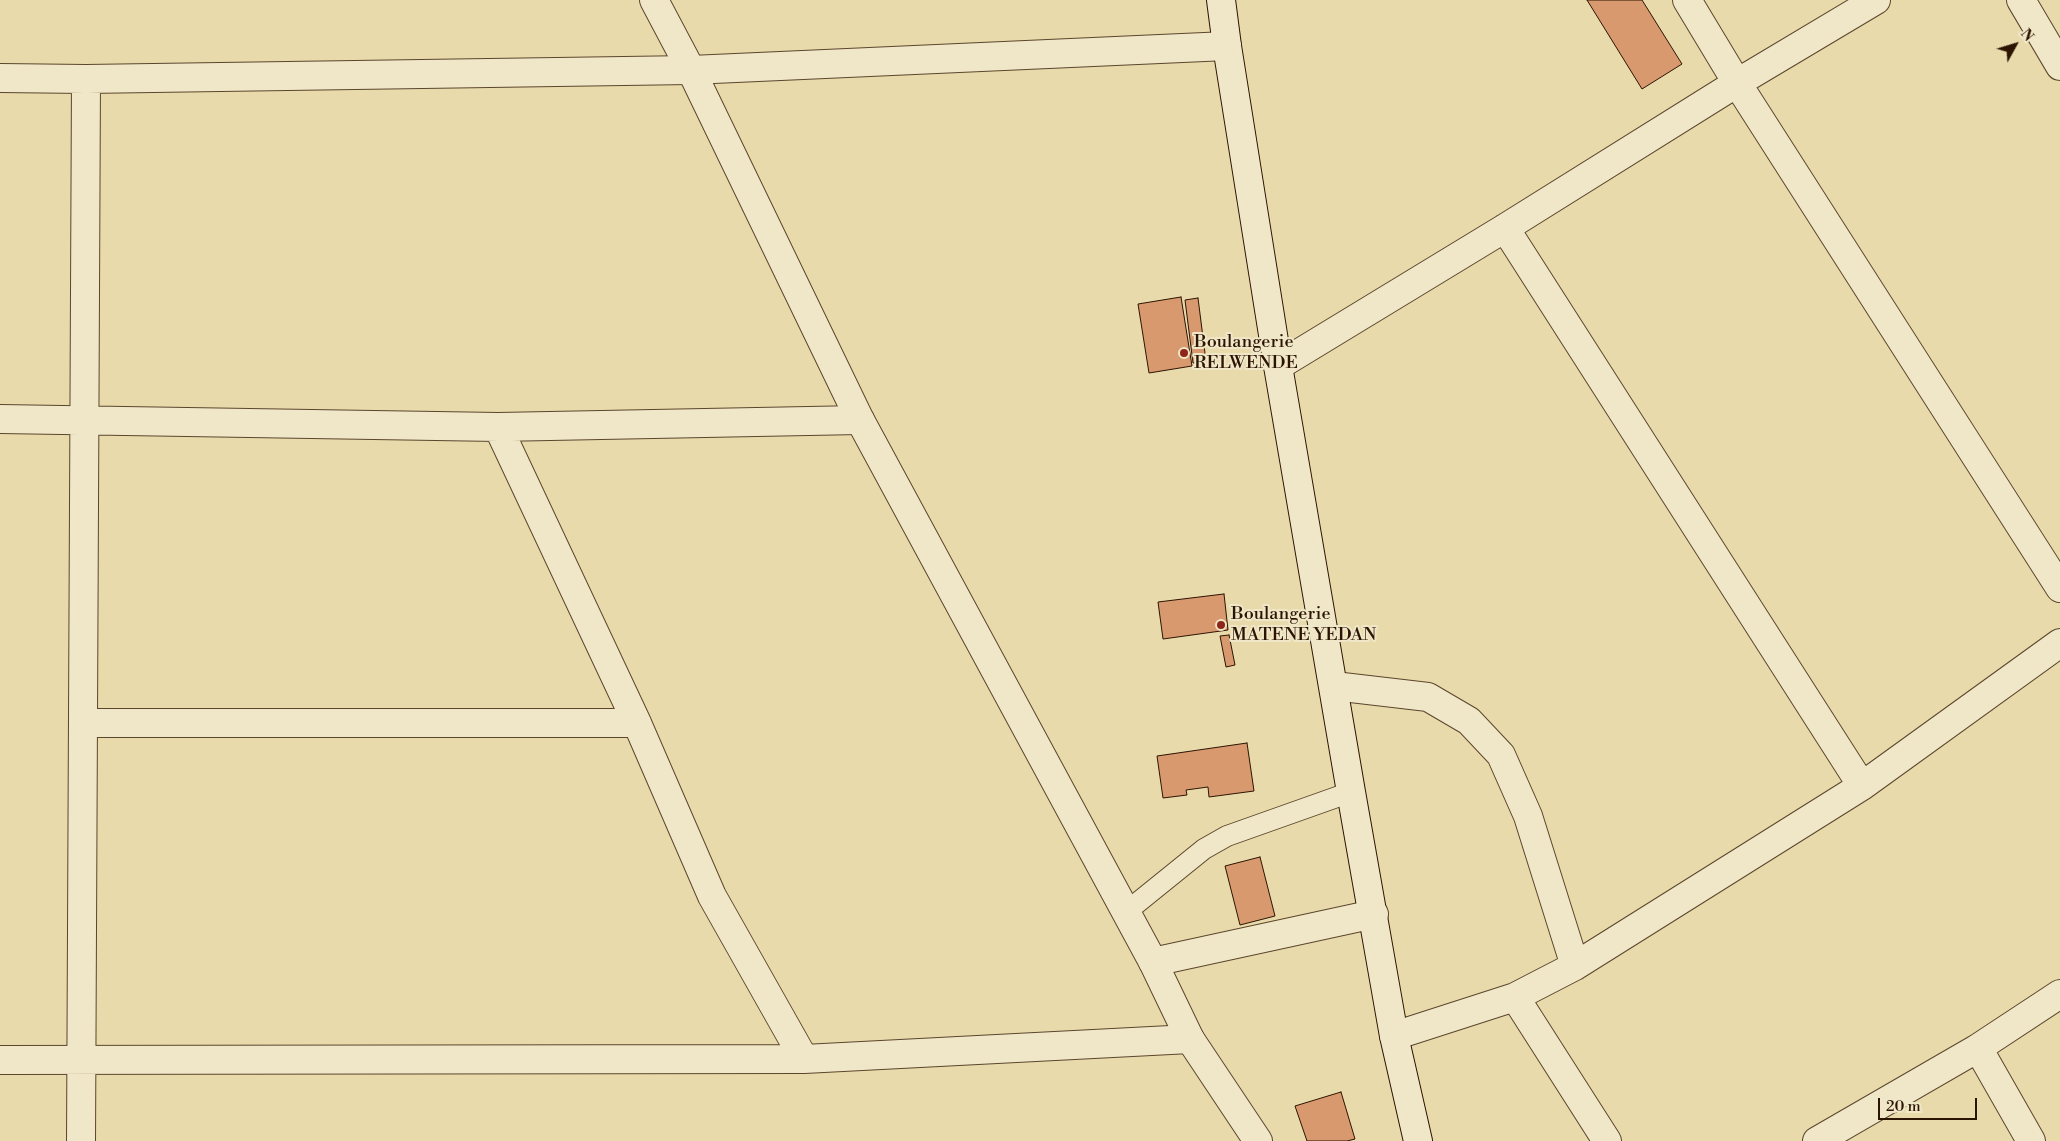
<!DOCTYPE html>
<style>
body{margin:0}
#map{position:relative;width:2060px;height:1141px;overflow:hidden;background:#e8daaa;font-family:"Libre Bodoni",serif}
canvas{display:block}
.north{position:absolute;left:1990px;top:20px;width:50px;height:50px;-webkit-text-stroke:4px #f0e7c8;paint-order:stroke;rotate:51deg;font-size:14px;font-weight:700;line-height:20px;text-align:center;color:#2c1403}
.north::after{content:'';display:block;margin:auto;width:18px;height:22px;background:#2c1403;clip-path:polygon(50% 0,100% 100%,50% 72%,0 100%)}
.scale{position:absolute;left:1878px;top:1098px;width:99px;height:22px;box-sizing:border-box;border:2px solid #2c1403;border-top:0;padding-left:6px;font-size:15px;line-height:18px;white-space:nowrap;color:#2c1403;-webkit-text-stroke:4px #f0e7c8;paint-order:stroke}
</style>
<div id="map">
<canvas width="2060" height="1141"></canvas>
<div class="north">N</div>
<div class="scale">20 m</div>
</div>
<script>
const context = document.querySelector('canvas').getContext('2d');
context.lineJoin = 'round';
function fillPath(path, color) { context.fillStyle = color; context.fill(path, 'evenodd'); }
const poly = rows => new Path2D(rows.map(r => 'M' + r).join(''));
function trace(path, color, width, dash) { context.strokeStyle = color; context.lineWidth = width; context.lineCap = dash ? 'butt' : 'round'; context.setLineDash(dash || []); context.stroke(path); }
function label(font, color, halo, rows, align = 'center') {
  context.font = font + ' "Libre Bodoni",serif'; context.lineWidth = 4; context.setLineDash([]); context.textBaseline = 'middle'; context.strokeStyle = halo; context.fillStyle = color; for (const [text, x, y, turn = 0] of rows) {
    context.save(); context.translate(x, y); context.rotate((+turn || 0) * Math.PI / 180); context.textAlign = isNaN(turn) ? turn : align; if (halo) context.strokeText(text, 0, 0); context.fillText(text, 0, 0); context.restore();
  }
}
const building = poly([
 [1587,0,1642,0,1682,64,1642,89,1587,0],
 [1181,297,1192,366,1149,373,1138,304,1181,297],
 [1198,298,1206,361,1193,363,1185,300,1198,298],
 [1224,594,1228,630,1163,639,1158,602,1224,594],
 [1229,635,1235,665,1226,667,1220,636,1229,635],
 [1247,743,1254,791,1209,797,1208,787,1186,790,1187,795,1163,798,1157,756,1247,743],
 [1260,857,1275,916,1240,925,1225,866,1260,857],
 [1341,1092,1355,1139,1347,1141,1307,1141,1295,1106,1341,1092]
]);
fillPath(building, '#d7996d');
trace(building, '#2c1403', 1);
const service = poly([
 [1126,912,1204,849,1227,836,1351,792]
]);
const minor = poly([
 [1687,0,1737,83,2060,588],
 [2021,0,2060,66],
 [0,78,86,79,691,70,1227,46],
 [1505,228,1862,786],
 [1278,366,1505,228,1737,83,1876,0],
 [0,419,498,427,860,420],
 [498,427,637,723,712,896,804,1059],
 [1334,686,1428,697,1469,721,1501,755,1528,816,1575,966],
 [83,723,637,723],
 [1153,962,1374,914],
 [1515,997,1607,1141],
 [1394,1036,1515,997,1575,966,1862,786,2060,643],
 [1978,1048,2031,1141],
 [0,1060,804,1059,1190,1039],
 [81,1141,86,79],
 [1817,1141,1978,1048,2060,994]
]);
const tertiary = poly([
 [654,0,691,70,860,420,1153,962,1190,1039,1258,1141]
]);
const secondary = poly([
 [1221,0,1227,46,1278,366,1351,792,1394,1036,1418,1141]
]);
trace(service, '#5b462d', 22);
trace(minor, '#5b462d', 30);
trace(tertiary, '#5b462d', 30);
trace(secondary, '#2c1403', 30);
trace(service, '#f0e7c8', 20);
trace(minor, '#f0e7c8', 28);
trace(tertiary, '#f0e7c8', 28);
trace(secondary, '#f0e7c8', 28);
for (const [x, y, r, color] of [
 [1184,353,5,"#8f2418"],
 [1221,625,5,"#8f2418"]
]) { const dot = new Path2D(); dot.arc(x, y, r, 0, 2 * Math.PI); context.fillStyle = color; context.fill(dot); trace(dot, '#f0e7c8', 2); }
label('18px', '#2c1403', '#f0e7c8', [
 ["Boulangerie",1194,343],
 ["RELWENDE",1194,364],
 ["Boulangerie",1231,615],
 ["MATENE YEDAN",1231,636]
], 'left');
</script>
